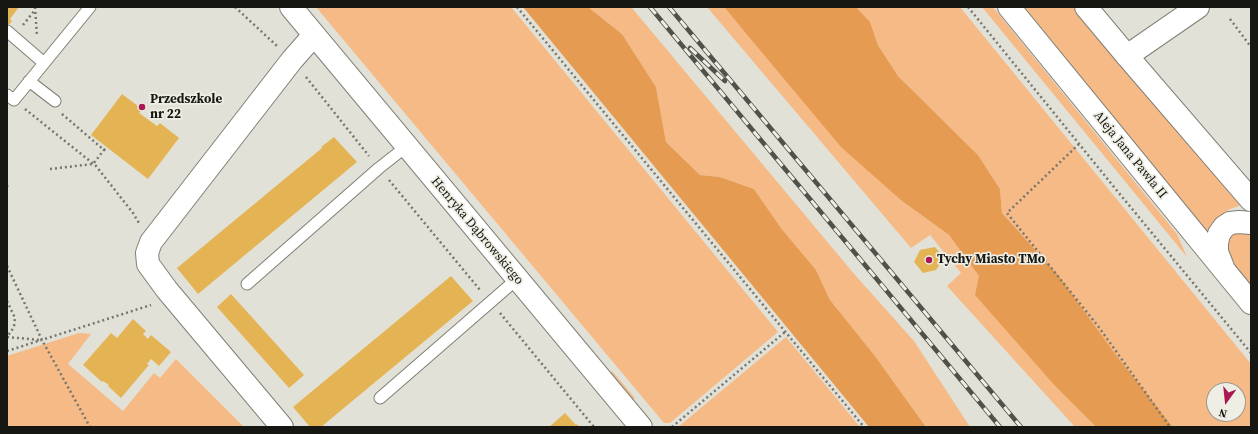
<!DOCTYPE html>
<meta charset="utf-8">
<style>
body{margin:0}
#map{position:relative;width:1258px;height:434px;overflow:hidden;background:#e2e1d7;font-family:"Source Serif 4",serif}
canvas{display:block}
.frame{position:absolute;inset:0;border:8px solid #161613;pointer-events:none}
.north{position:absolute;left:1206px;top:382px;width:40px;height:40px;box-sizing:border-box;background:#efeee4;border:1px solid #989890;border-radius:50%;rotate:195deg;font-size:11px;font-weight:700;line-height:16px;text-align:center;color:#161613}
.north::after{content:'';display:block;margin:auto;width:14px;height:18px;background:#a91852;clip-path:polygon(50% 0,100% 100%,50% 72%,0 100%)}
</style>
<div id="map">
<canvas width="1258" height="434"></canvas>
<div class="frame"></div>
<div class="north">N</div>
</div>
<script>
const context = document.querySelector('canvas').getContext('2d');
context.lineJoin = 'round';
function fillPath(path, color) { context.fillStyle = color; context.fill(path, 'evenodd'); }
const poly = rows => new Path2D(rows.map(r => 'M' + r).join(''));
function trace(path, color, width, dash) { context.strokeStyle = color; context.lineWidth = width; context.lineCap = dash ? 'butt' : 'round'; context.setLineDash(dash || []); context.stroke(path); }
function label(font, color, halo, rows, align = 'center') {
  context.font = font + ' "Source Serif 4",serif'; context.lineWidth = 3.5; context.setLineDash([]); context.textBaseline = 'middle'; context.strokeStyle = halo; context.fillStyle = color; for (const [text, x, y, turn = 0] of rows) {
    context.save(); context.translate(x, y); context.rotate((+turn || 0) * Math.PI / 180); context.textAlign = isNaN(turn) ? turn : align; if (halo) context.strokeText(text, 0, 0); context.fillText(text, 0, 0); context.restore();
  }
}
fillPath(poly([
 [316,7,511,7,778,332,670,423,664,423],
 [588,7,630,7,632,8,855,275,914,341,970,427,926,427,875,356,830,300,816,270,781,228,754,189,720,177,700,175,666,142,656,87,622,34],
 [707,7,724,7,740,26,902,201,949,235,980,277,1056,387,1096,427,1075,427,947,286,961,273,930,235,911,248],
 [856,7,960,7,1251,364,1251,427,1173,427,1116,355,1059,276,1002,213,1000,189,978,155,898,76,878,45,870,22],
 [1214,390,1238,390,1238,414,1214,414],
 [982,7,993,7,1177,234,1187,257],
 [1024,7,1077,7,1241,203,1239,206,1230,209,1220,216,1208,231,1206,231],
 [1236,231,1251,232,1251,288,1228,260,1228,238],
 [79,333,91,334,68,364,123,411,154,373,160,378,176,359,244,427,7,427,7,356],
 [786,337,860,427,678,427],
 [612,371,635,398,632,401,610,374]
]), '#f5ba85');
fillPath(poly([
 [523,7,588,7,622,34,656,87,666,142,700,175,720,177,754,189,781,228,816,270,830,300,875,356,926,427,869,427],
 [724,7,856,7,870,22,878,45,898,76,978,155,1000,189,1002,213,1059,276,1116,355,1173,427,1096,427,1056,387,975,295,979,276,949,235,902,201,841,147]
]), '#e69b53');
fillPath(poly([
 [7,7,19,7,10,19,12,21,7,27],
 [122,94,142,109,139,113,157,126,160,123,179,138,148,179,91,135],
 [334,137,357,162,198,294,177,268,322,148,321,147],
 [935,247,944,258,936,270,923,273,914,262,920,250],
 [451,276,473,301,321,427,310,427,293,407],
 [231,294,304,375,289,388,217,307],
 [133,319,146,331,143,334,148,339,151,335,171,352,159,366,151,359,147,364,149,365,121,398,108,386,109,385,103,381,102,382,83,365,111,333,117,338],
 [565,413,576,425,577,424,579,427,549,427]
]), '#e4b454');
const lane = poly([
 [7,31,44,63],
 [29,81,55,101],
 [7,95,14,100,90,7],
 [247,284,379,168,407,146],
 [380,398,517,279]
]);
const street = poly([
 [291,7,641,427],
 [1127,56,1198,7],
 [282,427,167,290,148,264,147,253,151,242,292,60,314,35]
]);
const secondary = poly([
 [1009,7,1251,303],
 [1086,7,1127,56,1251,200],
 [1223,267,1217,252,1217,243,1219,234,1224,227,1230,223,1239,222,1251,223]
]);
trace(lane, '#807f76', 13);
trace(street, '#807f76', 24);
trace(secondary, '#807f76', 24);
trace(poly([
 [35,7,37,36],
 [235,7,277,46],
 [517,7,864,427],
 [968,7,1114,187,1251,353],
 [1230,19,1251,47],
 [23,25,35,10],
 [306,77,369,156],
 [25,109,96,166,133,213,139,223],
 [62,114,104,150,107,147],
 [1079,144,1007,213,1098,326,1170,427],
 [50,169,93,164,104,150],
 [389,180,480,290],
 [7,186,8,187],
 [7,266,42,340,90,427],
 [7,301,15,318,14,326,11,332,7,336],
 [500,313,594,427],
 [7,337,40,340],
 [7,351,151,305],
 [672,427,785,332]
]), '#76766f', 2.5, [2, 3]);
trace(lane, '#fff', 11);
trace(street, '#fff', 22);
trace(secondary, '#fff', 22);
const rail = poly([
 [650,7,1000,427],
 [669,7,1021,427],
 [690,48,725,81]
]);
trace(rail, '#51514c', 4.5);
trace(rail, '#efeee4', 3, [9]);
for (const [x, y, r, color] of [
 [142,107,4,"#a91852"],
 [929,260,4,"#a91852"]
]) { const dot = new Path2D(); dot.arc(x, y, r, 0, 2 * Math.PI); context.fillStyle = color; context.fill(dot); trace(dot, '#efeee4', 1.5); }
label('bold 13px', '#161613', '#efeee4', [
 ["Przedszkole",150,100],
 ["nr 22",150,115],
 ["Tychy Miasto TMo",937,260]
], 'left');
label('13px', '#161613', '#efeee4', [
 ["Aleja Jana Pawła II",1130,155,51],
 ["Henryka Dąbrowskiego",477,231,50]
]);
</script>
